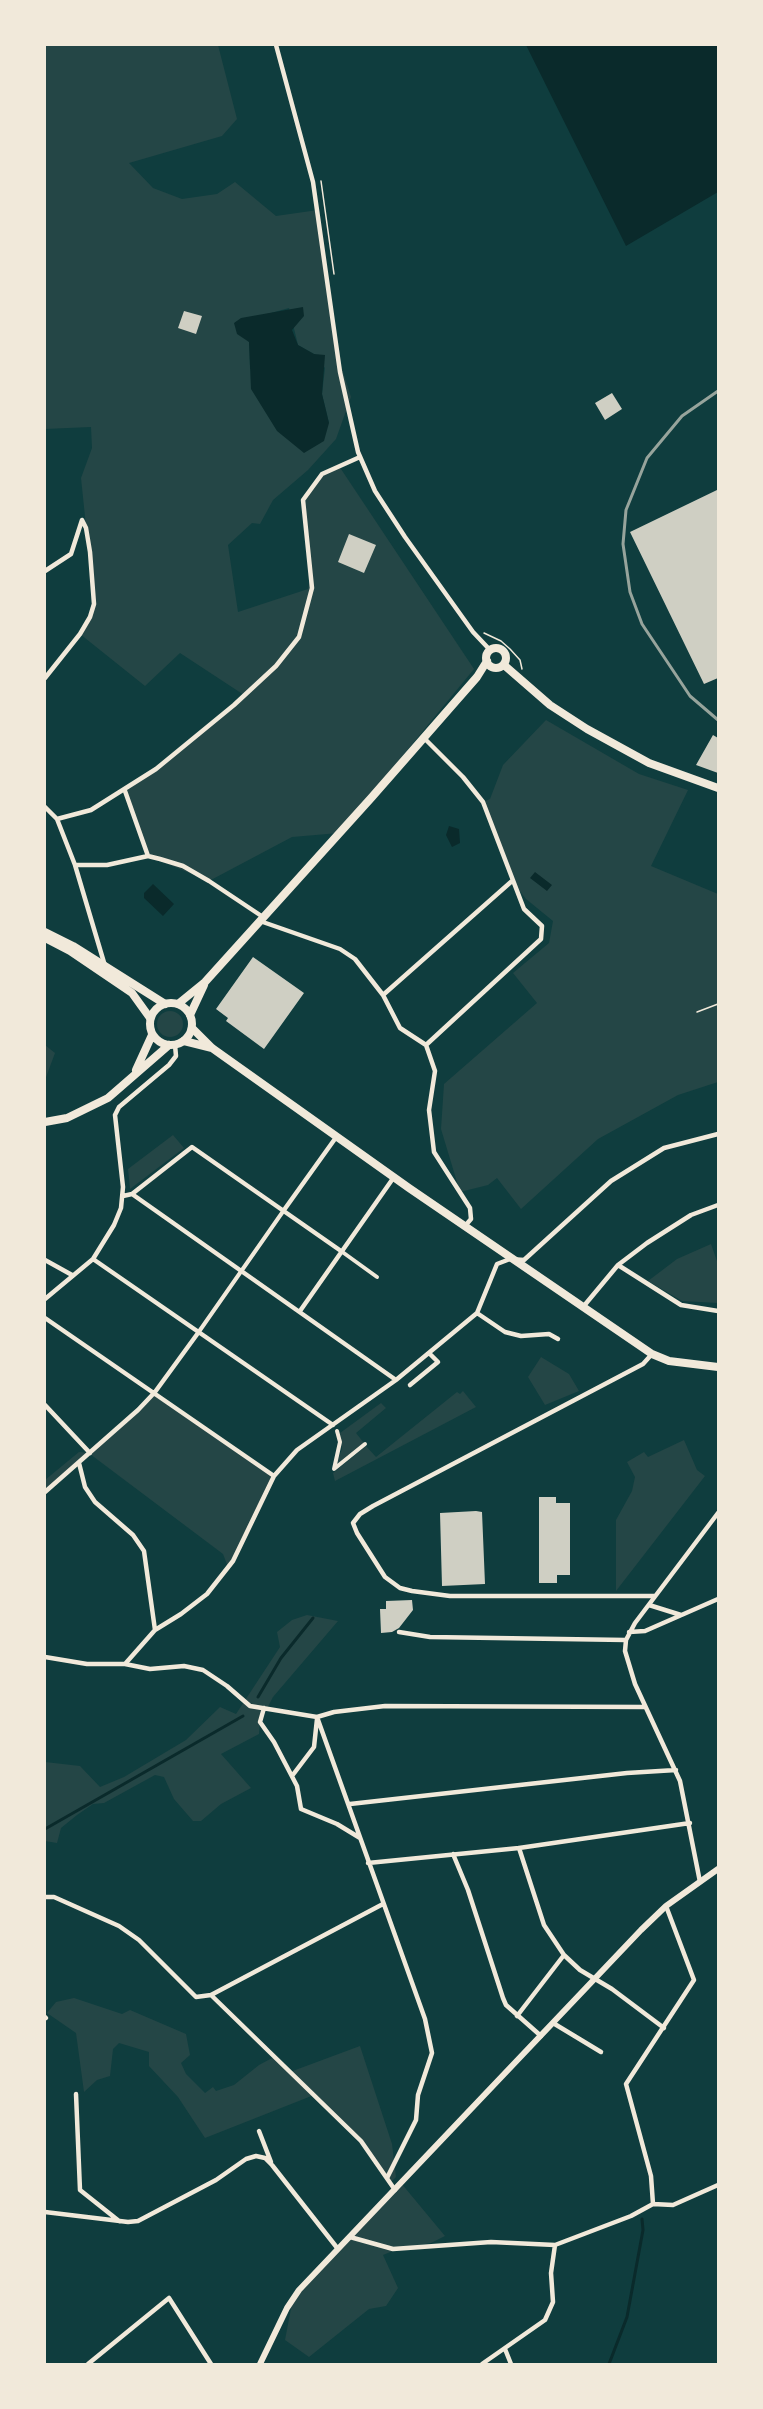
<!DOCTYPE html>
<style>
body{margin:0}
#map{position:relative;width:763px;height:2409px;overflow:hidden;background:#0f3d3e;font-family:"DejaVu Sans",sans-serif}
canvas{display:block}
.frame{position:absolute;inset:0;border:46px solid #f1e9da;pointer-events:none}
</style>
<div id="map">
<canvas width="763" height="2409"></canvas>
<div class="frame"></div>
</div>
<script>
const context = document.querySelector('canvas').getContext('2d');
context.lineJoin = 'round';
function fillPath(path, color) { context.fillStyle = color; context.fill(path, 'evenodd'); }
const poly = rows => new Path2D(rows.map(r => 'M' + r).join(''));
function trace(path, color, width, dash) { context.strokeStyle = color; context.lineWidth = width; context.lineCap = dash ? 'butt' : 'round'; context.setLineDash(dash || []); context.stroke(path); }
fillPath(poly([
 [45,45,218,45,237,119,222,136,129,163,153,188,182,199,217,194,235,182,276,216,318,210,338,356,351,397,336,439,308,470,273,500,260,524,252,523,228,545,238,612,308,589,311,575,303,500,322,474,339,466,474,669,339,833,292,837,209,881,148,856,125,791,191,742,244,695,180,653,145,686,80,634,94,603,81,478,92,448,91,427,45,429],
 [289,308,298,345,314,354,325,368,322,394,329,423,250,368,249,342,235,323],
 [546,720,639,774,688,790,651,866,718,894,718,1082,678,1095,598,1139,521,1209,497,1178,488,1185,460,1192,441,1129,444,1084,537,1003,513,973,549,943,553,921,526,899,512,881,483,802,490,799,503,765],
 '157 1024a13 13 0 1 1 26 0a13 13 0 1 1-26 0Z',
 [45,1045,55,1053,45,1080],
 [173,1135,184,1148,130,1189,128,1169],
 [711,1244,718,1264,718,1303,682,1301,648,1281,677,1259],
 [541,1357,569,1374,579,1391,545,1405,528,1377],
 [463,1391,476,1407,335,1481,333,1473,366,1446,376,1457,457,1392,460,1394],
 [155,1392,274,1476,228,1567,223,1554,90,1454,45,1492,45,1480,79,1452,90,1453],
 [381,1403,386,1408,356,1433,364,1443,336,1465,342,1449,340,1433],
 [684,1440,697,1470,705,1476,616,1591,616,1520,632,1491,635,1477,627,1462,644,1452,648,1457],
 [307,1615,338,1621,273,1697,260,1722,259,1734,221,1754,251,1788,221,1804,201,1821,193,1821,174,1799,164,1777,155,1775,104,1803,93,1804,77,1815,61,1828,57,1843,45,1841,45,1762,80,1766,100,1787,124,1777,186,1740,220,1707,236,1714,280,1647,277,1632,292,1620],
 [74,1998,122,2014,130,2010,186,2034,190,2055,181,2063,186,2074,205,2093,213,2087,216,2091,234,2085,259,2065,274,2057,290,2072,360,2046,392,2144,396,2177,390,2183,361,2141,314,2095,205,2138,178,2097,149,2066,149,2052,119,2043,113,2049,110,2076,97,2080,84,2092,76,2033,47,2013,56,2002],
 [401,2183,445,2236,431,2243,400,2248,383,2255,398,2288,386,2306,369,2309,309,2357,285,2340,293,2298]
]), '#244646');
fillPath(poly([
 [526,45,718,45,718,192,626,246],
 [303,307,304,316,292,330,298,345,314,354,325,355,322,394,329,423,324,441,304,453,277,431,251,389,249,342,237,334,234,323,241,318],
 [449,826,459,829,460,843,452,847,446,835],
 [535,872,552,885,547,891,530,878],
 [153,884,174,904,163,916,144,898,144,893]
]), '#0a2a2b');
trace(poly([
 [258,1697,281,1658,313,1618],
 [45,1829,243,1716],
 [609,2364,627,2317,643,2230,642,2219]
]), '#0a2a2b', 3);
fillPath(poly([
 [184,311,202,316,196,334,178,328],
 [612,393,622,409,605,420,595,403],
 [717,490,718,678,704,684,630,532],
 [349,534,376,545,364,573,338,562],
 [713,735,718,738,718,773,696,765],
 [253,957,304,993,264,1049,226,1021,228,1018,216,1009],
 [539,1497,556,1497,556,1503,570,1503,570,1575,557,1575,557,1583,539,1583],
 [476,1511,482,1512,485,1584,442,1586,440,1513],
 [412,1600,413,1610,399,1628,392,1632,381,1633,380,1609,386,1609,386,1601]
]), '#cfcfc3');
trace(poly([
 [321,181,334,274],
 [484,633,501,641,510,649,520,660,522,669],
 [697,1012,718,1004]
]), '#f1e9da', 1.5);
trace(poly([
 [341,1251,377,1277],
 [198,1333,284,1210],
 [337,1431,340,1442,334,1469,365,1444]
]), '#f1e9da', 4);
trace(poly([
 [276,45,313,182,340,372,358,452,375,491,405,537,473,632,490,650],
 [45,571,71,554,82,520,86,528,90,552,94,604,90,617,80,634,45,678],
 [424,738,463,777,483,802,524,909,542,926,541,939,426,1045],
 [125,791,148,856],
 [45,807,57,819,75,865,105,966],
 [57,819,91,810,156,769,234,705,276,666,299,637,312,588,303,500,322,474,360,457],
 [75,865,107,865,148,856,160,859,183,866,209,881,263,917],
 [260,921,340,949,355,959,383,995,400,1028,426,1045,435,1071,429,1110,434,1152,470,1208,471,1219,465,1226],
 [383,995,512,881],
 [132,1194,396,1380],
 [123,1196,132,1194,192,1147,341,1251],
 [284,1210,337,1136],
 [93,1259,333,1425],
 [45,1260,72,1275],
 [618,1265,681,1305,718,1311],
 [45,1299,93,1259,114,1225,121,1208,123,1187,115,1115,119,1107,169,1065,176,1056,175,1045],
 [583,1307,618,1265,647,1243,691,1215,718,1205],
 [300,1311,394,1177],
 [477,1313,505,1332,521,1336,549,1334,558,1339],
 [45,1318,274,1476],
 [652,1354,643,1364,373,1506,360,1514,353,1523,357,1533,385,1577,400,1588,412,1591,450,1596,655,1596],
 [410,1385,438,1362,429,1353],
 [45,1405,90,1453],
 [79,1463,85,1487,95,1502,133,1535,144,1551,155,1630],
 [45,1492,138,1410,155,1392,198,1333],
 [649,1605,681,1615],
 [399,1632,430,1637,626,1640],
 [629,1632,645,1631,718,1599],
 [45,1657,87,1664,125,1664,155,1630,181,1614,207,1594,233,1561,274,1476,297,1450,396,1380,477,1313,497,1264,510,1259,524,1260,611,1181,664,1148,718,1134],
 [125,1664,150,1669,184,1666,203,1670,227,1686,250,1706,317,1717,334,1712,385,1706,645,1707],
 [264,1708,260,1722,274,1742,297,1786,301,1809,337,1824,360,1838],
 [317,1717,425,2019,432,2053,418,2095,416,2120,387,2178],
 [292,1776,314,1747,317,1719],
 [350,1804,627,1773,676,1770],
 [519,1848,544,1925,564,1955],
 [453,1854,468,1890,503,1998,506,2005,541,2036],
 [368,1863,519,1848,690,1823],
 [700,1882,680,1781,635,1684,625,1651,626,1640,635,1623,718,1513],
 [45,1897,54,1897,119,1926,139,1940,196,1997,211,1995,383,1904],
 [211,1995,361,2141,395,2190],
 [517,2016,564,1955,580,1970,612,1989,664,2028],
 [45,2017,46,2018],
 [553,2023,601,2052],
 [76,2094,80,2190,119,2221],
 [259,2131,271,2162],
 [653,2204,651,2176,626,2084,694,1980,666,1906],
 [45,2212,128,2222,138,2221,216,2180,246,2159,256,2156,265,2158,272,2165,338,2249],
 [350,2237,393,2249,491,2242,555,2245],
 [505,2349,511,2364],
 [88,2364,169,2298,211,2364],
 [482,2364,545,2320,553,2302,551,2273,555,2245,631,2216,653,2204,673,2205,718,2185]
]), '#f1e9da', 4.5);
trace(poly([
 [260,2364,287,2308,299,2290,641,1930,666,1906,718,1869]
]), '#f1e9da', 6);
trace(poly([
 [504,665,550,705,587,729,649,763,718,788],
 [45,932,73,946,165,1004],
 [45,938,70,951,132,993,150,1018],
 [192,1028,212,1048,409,1188,652,1354,669,1361,718,1367],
 [184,1041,212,1048]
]), '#f1e9da', 8);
trace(poly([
 '486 658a10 10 0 1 1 20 0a10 10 0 1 1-20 0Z',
 '150 1024a21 21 0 1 1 42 0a21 21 0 1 1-42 0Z',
 [178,1004,205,982,372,797,477,677,487,661],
 [190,1015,204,985],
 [136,1070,152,1035],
 [45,1122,67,1118,108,1098,169,1045]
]), '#f1e9da', 8);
trace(poly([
 [718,391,682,416,647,458,626,510,623,544,630,592,642,624,690,696,718,720]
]), '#97a49c', 3);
</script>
